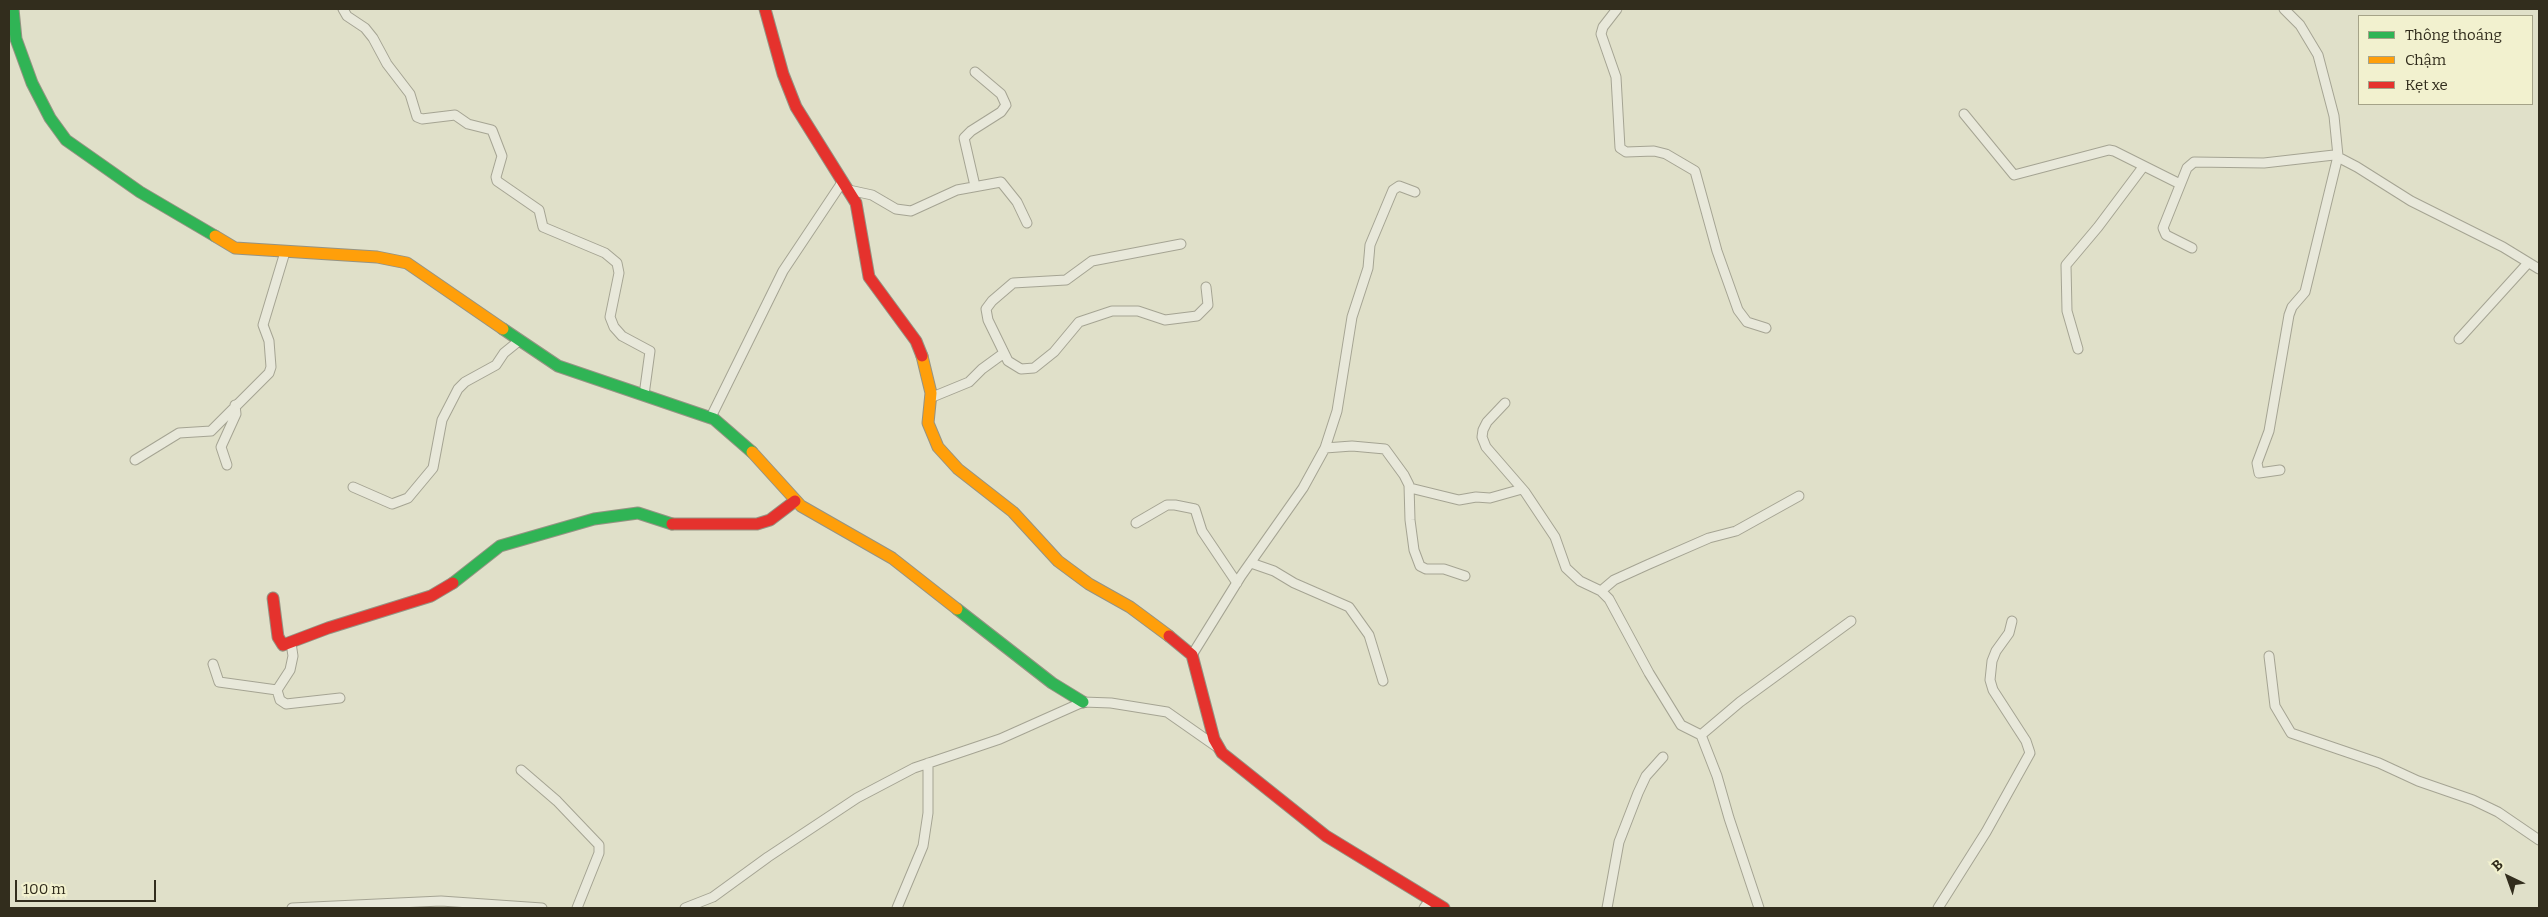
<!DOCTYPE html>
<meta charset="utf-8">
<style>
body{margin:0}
#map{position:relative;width:2548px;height:917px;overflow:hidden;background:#e0e0c9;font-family:Bitter,serif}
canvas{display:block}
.frame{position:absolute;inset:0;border:10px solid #322d1d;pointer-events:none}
.legend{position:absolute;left:2358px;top:15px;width:175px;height:90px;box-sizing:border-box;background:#f2f1cf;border:1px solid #a5a388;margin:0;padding:6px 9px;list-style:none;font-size:15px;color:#322d1d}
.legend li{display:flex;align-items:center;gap:10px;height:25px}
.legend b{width:25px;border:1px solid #a5a388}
.north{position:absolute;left:2483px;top:852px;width:50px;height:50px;-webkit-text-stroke:4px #f2f1cf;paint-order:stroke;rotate:318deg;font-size:14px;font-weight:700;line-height:20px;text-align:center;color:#322d1d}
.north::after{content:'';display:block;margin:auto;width:18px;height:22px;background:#322d1d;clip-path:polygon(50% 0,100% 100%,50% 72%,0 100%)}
.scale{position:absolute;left:15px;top:880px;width:141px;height:22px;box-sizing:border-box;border:2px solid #322d1d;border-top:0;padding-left:6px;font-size:15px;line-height:18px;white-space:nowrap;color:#322d1d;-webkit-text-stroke:4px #f2f1cf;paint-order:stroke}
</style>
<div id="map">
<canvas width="2548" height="917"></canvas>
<div class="frame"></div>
<ul class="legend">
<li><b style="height:6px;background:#30b455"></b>Thông thoáng</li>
<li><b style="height:6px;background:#ff9f0a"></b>Chậm</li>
<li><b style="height:6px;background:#e5322d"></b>Kẹt xe</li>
</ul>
<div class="north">B</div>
<div class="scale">100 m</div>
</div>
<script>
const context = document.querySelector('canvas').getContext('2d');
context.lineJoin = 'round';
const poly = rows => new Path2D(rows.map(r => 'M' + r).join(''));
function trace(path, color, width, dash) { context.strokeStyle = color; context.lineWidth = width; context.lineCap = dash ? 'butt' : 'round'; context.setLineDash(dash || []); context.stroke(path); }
const street = poly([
 [343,9,347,16,365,28,373,38,387,64,410,94,417,117,422,119,455,115,468,124,492,130,502,156,496,177,497,181,539,210,543,227,605,253,617,263,619,273,610,317,614,327,622,336,650,351,644,395],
 [1617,9,1603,27,1601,34,1616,77,1620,148,1626,152,1654,151,1666,154,1695,171,1717,251,1738,310,1747,322,1766,328],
 [1964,114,2014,175,2109,150,2114,151,2180,184],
 [975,186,964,138,971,131,1001,112,1006,105,1001,94,975,72],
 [849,190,872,195,896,209,911,211,957,190,1001,182,1017,202,1027,223],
 [1181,244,1092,261,1066,280,1013,283,992,301,986,309,988,320,1008,361,1021,369,1034,368,1054,352,1079,322,1112,311,1138,311,1165,320,1197,316,1208,305,1206,287],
 [2192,248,2166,235,2163,228,2187,168,2194,162,2264,163,2334,155,2357,167,2411,201,2503,247,2539,269],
 [2459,339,2528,263],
 [2078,349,2067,311,2066,265,2098,227,2143,167],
 [930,398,969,382,982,369,1004,353],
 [1505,403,1487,422,1483,430,1482,437,1486,447,1525,492,1555,537,1566,568,1580,581,1601,591,1609,599,1649,673,1681,725,1701,735],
 [711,417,783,271,843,181],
 [1325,448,1352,446,1385,449,1404,475,1409,485,1410,520,1414,550,1420,566,1426,569,1444,569,1465,576],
 [135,460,179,433,211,431,269,373,271,367,269,341,263,325,285,252],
 [227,465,221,447,236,414,235,405],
 [2280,470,2259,473,2257,463,2269,431,2289,315,2292,307,2305,292,2338,156,2334,116,2318,55,2300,25,2284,9],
 [353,487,392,504,408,498,433,468,442,420,458,389,465,382,496,365,504,353,520,340],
 [1410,488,1459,500,1476,497,1490,498,1522,489],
 [1136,523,1167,505,1175,505,1195,509,1202,531,1237,583],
 [1251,563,1274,571,1294,583,1349,607,1369,635,1383,681],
 [1601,591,1614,580,1647,565,1709,538,1736,531,1799,496],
 [1192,655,1241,576,1303,488,1325,448,1337,411,1352,317,1368,268,1370,245,1393,190,1399,186,1415,192],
 [2269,656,2275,706,2291,733,2379,763,2418,781,2473,800,2498,812,2539,840],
 [213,664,219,682,277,690,290,670,293,656,291,643],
 [277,690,280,700,286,704,340,698],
 [521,770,557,801,599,845,599,853,577,908],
 [292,908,441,901,542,908],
 [685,908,713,897,768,857,857,798,914,768,1000,739,1083,702,1111,703,1167,712,1217,747],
 [897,908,923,846,928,813,928,763],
 [1424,908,1429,901],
 [1607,908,1619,842,1638,793,1646,776,1663,757],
 [1759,908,1729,818,1717,776,1701,735,1740,702,1851,621],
 [1938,908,1986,832,2030,753,2026,741,1993,690,1990,680,1992,661,1996,651,2009,633,2012,621]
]);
const fast = poly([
 [13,9,16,39,32,83,50,118,66,140,140,192,215,236],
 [503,329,558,366,714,419,752,452],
 [453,583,500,546,594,519,638,513,672,524],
 [957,609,1052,683,1083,702]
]);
const slow = poly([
 [215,236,235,248,377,257,407,263,503,329],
 [922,356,931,393,928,423,938,447,958,469,1013,512,1058,561,1089,584,1130,607,1169,636],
 [752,452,801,506,892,558,957,609]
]);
const jam = poly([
 [765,9,783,74,796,107,856,203,869,277,916,341,922,356],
 [672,524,757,524,770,520,795,501],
 [273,598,278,637,283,645,328,628,431,596,453,583],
 [1169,636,1192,655,1214,739,1222,753,1326,836,1444,908]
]);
trace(street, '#a5a493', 11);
trace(fast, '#959383', 13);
trace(slow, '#959383', 13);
trace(jam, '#959383', 13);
trace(street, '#e8e8da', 9);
trace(fast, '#30b455', 11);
trace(slow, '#ff9f0a', 11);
trace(jam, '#e5322d', 11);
</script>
